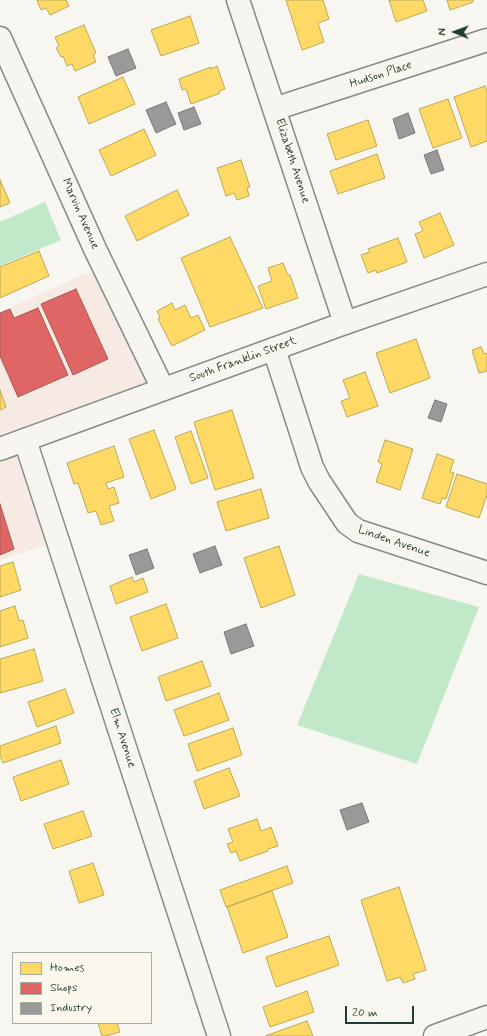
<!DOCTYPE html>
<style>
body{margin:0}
#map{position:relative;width:487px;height:1036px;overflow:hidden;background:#f8f6f0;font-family:Mynerve,sans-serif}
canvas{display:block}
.legend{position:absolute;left:12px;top:952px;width:140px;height:72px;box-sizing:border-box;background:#fbf7ec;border:1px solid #a3ada2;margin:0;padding:5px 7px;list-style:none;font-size:12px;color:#1f3d34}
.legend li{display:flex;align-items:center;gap:8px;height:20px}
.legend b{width:20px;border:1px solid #a3ada2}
.north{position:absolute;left:435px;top:12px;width:40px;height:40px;-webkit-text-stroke:3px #fbf7ec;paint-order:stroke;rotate:271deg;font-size:11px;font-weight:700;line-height:16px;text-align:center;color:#1f3d34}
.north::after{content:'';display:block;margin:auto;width:14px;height:18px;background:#1f3d34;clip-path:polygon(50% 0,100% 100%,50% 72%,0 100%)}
.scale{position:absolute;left:345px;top:1006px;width:69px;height:18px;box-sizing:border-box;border:2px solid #1f3d34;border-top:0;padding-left:5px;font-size:12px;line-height:14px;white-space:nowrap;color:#1f3d34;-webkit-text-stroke:3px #fbf7ec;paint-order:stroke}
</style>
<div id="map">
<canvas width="487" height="1036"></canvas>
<ul class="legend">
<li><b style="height:11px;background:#ffd966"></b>Homes</li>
<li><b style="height:11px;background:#e06666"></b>Shops</li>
<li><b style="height:11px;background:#999"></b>Industry</li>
</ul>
<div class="north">N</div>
<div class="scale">20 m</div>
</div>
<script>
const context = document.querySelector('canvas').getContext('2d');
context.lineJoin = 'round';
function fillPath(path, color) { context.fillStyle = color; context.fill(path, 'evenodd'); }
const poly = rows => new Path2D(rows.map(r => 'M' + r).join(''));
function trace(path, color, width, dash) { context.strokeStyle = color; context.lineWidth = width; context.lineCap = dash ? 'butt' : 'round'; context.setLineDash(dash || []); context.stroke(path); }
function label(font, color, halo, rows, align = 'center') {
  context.font = font + ' Mynerve,sans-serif'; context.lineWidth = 4; context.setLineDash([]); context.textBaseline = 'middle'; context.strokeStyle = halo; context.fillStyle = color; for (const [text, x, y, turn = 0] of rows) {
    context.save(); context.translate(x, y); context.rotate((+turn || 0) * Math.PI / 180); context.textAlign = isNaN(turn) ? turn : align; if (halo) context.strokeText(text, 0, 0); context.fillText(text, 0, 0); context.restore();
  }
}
fillPath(poly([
 [105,265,157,386,26,437,59,540,0,560,0,312]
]), '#f7eae3');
fillPath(poly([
 [45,202,61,240,0,266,0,222],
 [359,574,479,607,417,764,297,725]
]), '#c2e8ca');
const homes = poly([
 [37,0,66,0,69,6,50,15,46,8,41,10,37,0],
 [286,0,323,0,329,19,318,23,324,42,302,50,286,0],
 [389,0,423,0,427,11,396,22,389,0],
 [447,0,473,0,473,2,450,10,447,0],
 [190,16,199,43,161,56,151,30,190,16],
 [84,25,96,53,93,55,96,62,75,71,72,64,67,66,63,56,61,57,56,48,59,46,55,37,84,25],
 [217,66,225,89,219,91,220,93,191,104,186,89,182,90,179,79,211,67,211,69,217,66],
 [123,77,135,104,89,124,78,97,123,77],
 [485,86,487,91,487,141,471,147,454,97,485,86],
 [448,99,462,138,433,148,419,109,448,99],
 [368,120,377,146,336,160,327,134,368,120],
 [144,129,156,155,111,176,99,150,144,129],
 [377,154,385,178,338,194,330,171,377,154],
 [241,160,250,187,247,188,249,196,237,200,234,193,226,196,217,168,241,160],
 [0,180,10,203,0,207,0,180],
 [177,190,189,215,137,241,125,216,177,190],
 [440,213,454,245,424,258,415,234,423,231,419,222,440,213],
 [230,237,263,308,210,327,181,258,230,237],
 [398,238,407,262,377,273,376,270,368,273,361,255,370,252,368,249,398,238],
 [39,251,49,276,0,298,0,267,39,251],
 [283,263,288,275,290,275,298,298,266,309,258,286,272,281,268,268,283,263],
 [172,303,175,310,185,305,191,318,198,315,205,330,172,346,158,319,160,318,157,311,172,303],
 [416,339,430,378,390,393,376,353,416,339],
 [481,347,484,354,487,353,487,371,479,373,472,350,481,347],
 [365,372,378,406,347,417,341,401,350,398,343,380,365,372],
 [0,390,6,407,0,410,0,390],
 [232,410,254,478,215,490,194,422,232,410],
 [154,430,176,489,151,499,129,439,154,430],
 [191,431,208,478,191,484,175,437,191,431],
 [385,440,413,449,400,490,376,482,382,464,378,462,385,440],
 [114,446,124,477,106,483,108,489,114,487,119,503,109,506,114,521,101,525,96,511,88,513,78,483,74,484,67,463,114,446],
 [437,454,454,460,450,472,454,473,446,499,442,498,440,504,422,498,437,454],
 [457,474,487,484,487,495,479,518,446,507,457,474],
 [261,489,269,518,226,531,217,502,261,489],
 [279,546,295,595,261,608,244,558,279,546],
 [13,562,21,590,0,597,0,566,13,562],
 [132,577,134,582,143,578,148,592,116,604,110,586,132,577],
 [166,604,178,638,142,651,130,617,166,604],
 [15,606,19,621,23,620,28,638,0,647,0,611,15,606],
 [34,649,43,681,0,693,0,659,34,649],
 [202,661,211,686,166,701,158,677,202,661],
 [65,689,74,713,37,727,28,702,65,689],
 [219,693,229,720,184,736,174,710,219,693],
 [56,726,61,743,3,763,0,756,0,746,56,726],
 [233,728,242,755,197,771,188,744,233,728],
 [61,760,69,784,21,801,13,777,61,760],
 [229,768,240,796,204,809,194,781,229,768],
 [83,811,92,836,53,849,44,824,83,811],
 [257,819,261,831,271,827,278,846,268,849,268,851,240,861,236,851,231,853,227,844,233,842,228,829,257,819],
 [93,863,104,895,79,903,69,871,93,863],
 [287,866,293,883,226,907,220,890,287,866],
 [399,887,426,970,413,974,415,979,403,983,400,977,387,981,361,900,399,887],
 [272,891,288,937,243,953,227,907,272,891],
 [329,936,339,965,276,987,266,957,329,936],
 [307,991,314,1012,270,1027,263,1007,307,991],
 [307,1021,313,1036,265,1036,307,1021],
 [98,1023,117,1023,120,1032,106,1036,102,1036,98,1023]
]);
fillPath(homes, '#ffd966');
trace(homes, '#bcaa57', 1);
const shops = poly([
 [76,289,108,359,73,375,41,304,76,289],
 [38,308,68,375,18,397,0,356,0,313,10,309,14,318,38,308],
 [0,504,14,549,0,555,0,504]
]);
fillPath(shops, '#e06666');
trace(shops, '#a65a57', 1);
const industry = poly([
 [128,49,136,68,116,76,108,57,128,49],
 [166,102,176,124,156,133,146,110,166,102],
 [194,107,201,124,184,130,178,113,194,107],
 [408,113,415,133,399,139,393,119,408,113],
 [437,150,444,170,431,174,424,155,437,150],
 [435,400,447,404,441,422,428,418,435,400],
 [215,546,222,565,200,573,193,554,215,546],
 [147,549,154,568,136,575,129,555,147,549],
 [246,624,254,646,231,654,224,632,246,624],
 [362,803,369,822,347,830,340,810,362,803]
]);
fillPath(industry, '#999');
trace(industry, '#747d7b', 1);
const street = poly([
 [238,0,345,323],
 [0,38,95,249,163,389],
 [274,109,487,40],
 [274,349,312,467,319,481,347,523,358,531,487,573],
 [25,440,219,1036],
 [435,1036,487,1017]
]);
const secondary = poly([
 [0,449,345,323,487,274]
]);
trace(street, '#868b86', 25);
trace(secondary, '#868b86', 25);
trace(street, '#f6f5f1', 22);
trace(secondary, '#f6f5f1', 22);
label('12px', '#1f3d34', '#fbf7ec', [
 ["Hudson Place",381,75,-18],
 ["Elizabeth Avenue",292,161,72],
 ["Marvin Avenue",80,214,66],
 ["South Franklin Street",243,360,-20],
 ["Linden Avenue",394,542,19],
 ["Elm Avenue",122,738,72]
]);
</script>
